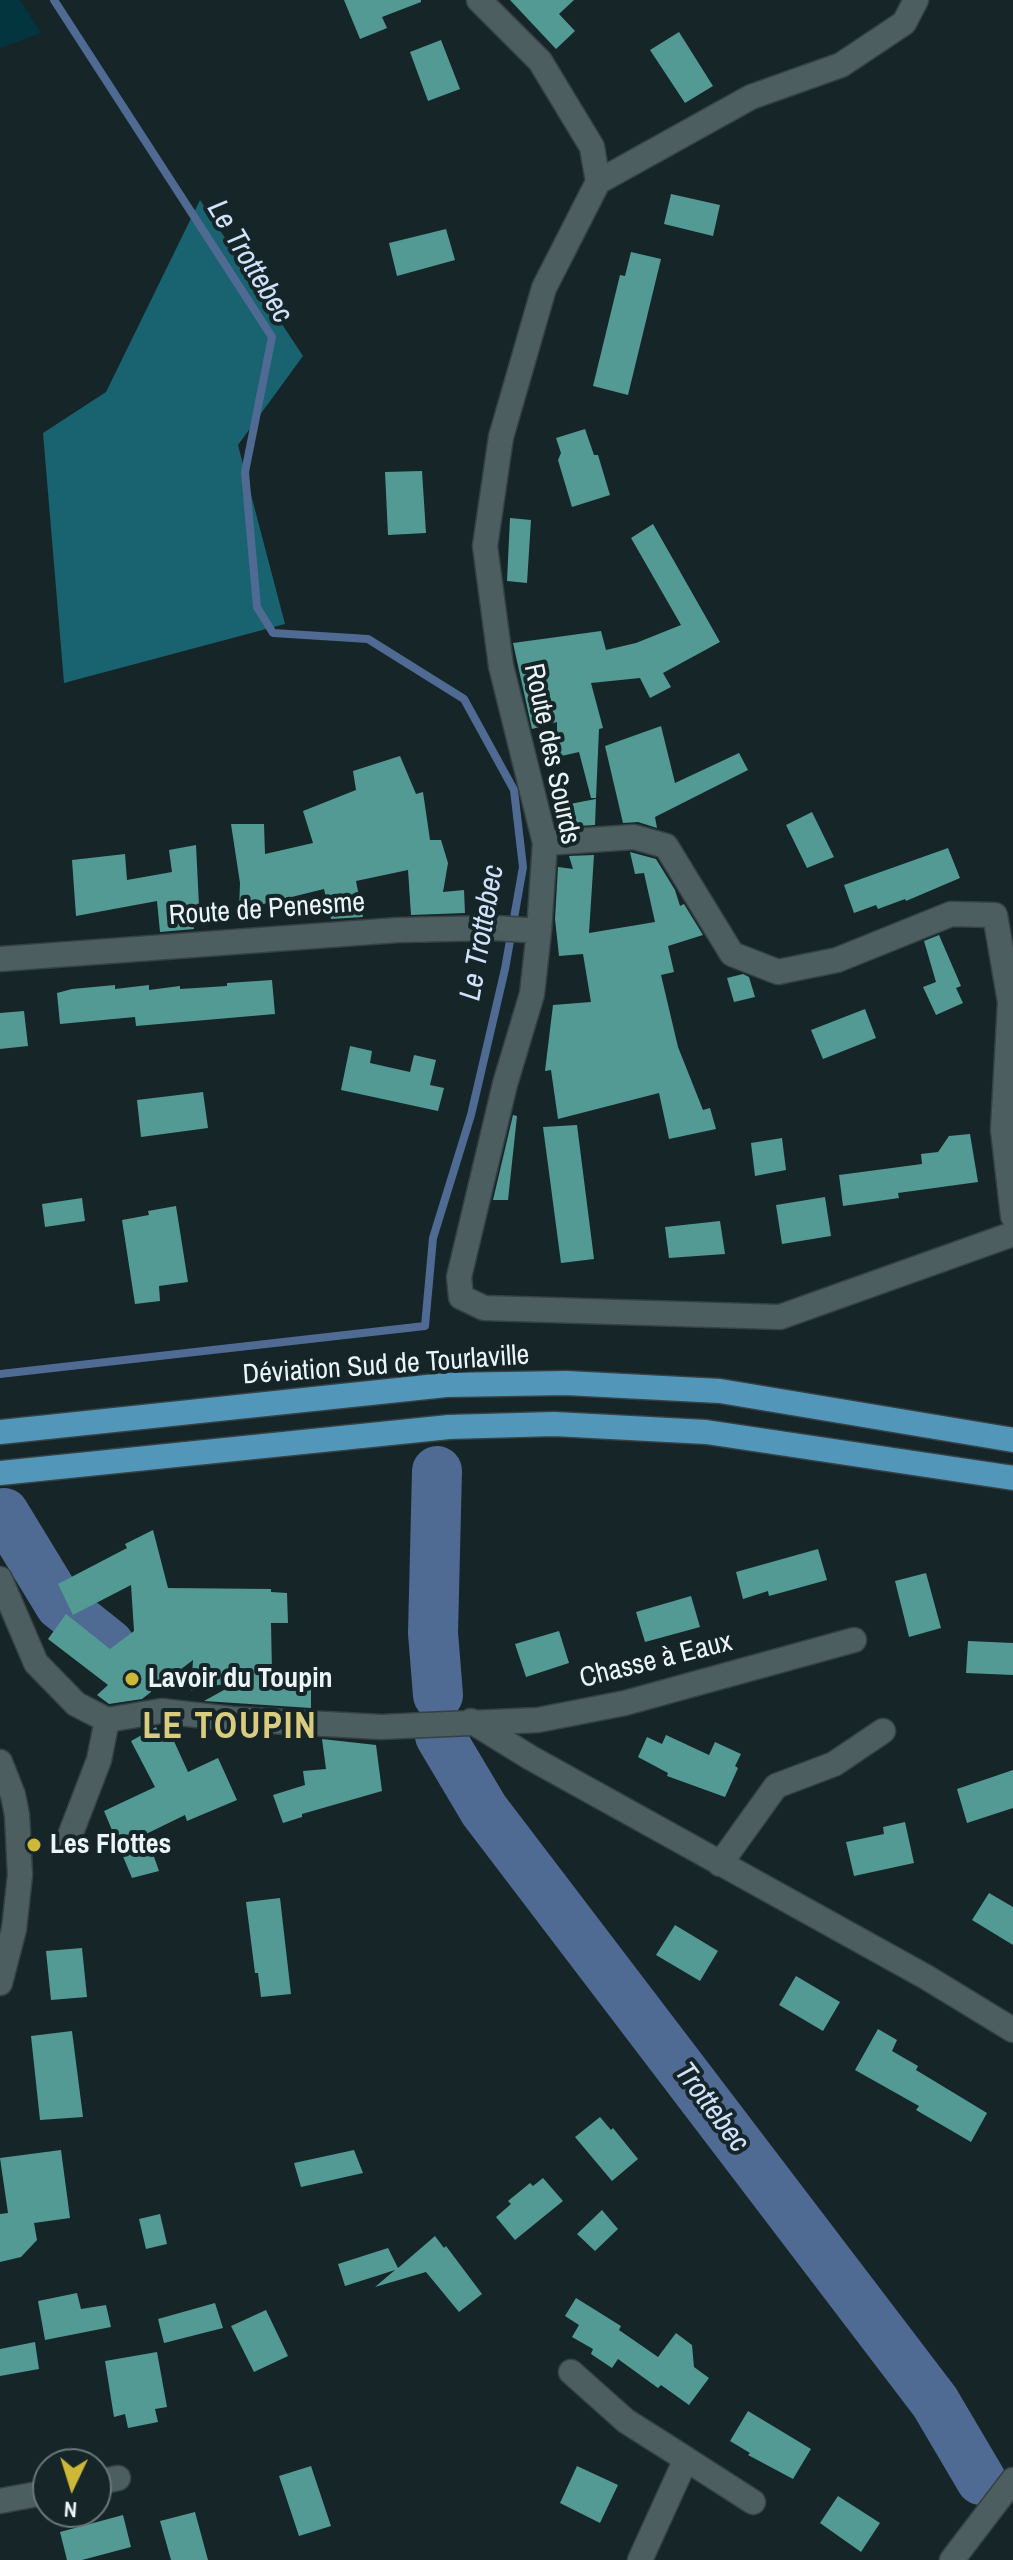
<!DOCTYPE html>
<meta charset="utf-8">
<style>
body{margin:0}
#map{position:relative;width:1013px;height:2560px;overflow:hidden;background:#162528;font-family:"Archivo Narrow",sans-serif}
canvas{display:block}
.north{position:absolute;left:32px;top:2448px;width:80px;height:80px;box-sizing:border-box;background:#162528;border:2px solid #6b787a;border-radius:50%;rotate:184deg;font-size:22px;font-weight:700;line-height:32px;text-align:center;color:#ebf4f6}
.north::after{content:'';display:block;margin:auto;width:28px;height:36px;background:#ceb837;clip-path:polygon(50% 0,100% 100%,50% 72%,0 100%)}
</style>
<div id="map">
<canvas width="1013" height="2560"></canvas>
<div class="north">N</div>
</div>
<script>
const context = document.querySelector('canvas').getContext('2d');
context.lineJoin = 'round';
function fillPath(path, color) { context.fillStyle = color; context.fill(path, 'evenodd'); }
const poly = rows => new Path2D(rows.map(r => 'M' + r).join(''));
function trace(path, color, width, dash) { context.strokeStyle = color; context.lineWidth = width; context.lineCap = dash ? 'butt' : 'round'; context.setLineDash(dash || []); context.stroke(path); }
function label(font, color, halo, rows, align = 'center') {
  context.font = font + ' "Archivo Narrow",sans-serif'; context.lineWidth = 8; context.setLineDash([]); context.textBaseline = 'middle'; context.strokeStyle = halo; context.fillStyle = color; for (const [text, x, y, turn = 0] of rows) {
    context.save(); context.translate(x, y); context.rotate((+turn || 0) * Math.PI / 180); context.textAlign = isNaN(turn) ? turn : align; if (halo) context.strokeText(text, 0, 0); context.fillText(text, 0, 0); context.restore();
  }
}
fillPath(poly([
 [0,0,20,0,41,33,0,48]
]), '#02353e');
fillPath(poly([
 [200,200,303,356,238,445,285,624,64,683,43,433,106,392]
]), '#19626f');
trace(poly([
 [0,1374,425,1326,433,1238,471,1115,505,969,523,867,514,790,464,699,368,639,273,633,257,607,245,472,272,337,54,0]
]), '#4f6b93', 8);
trace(poly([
 [437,1471,433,1633,438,1695],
 [4,1513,60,1605,109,1644,116,1655],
 [440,1736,484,1810,935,2402,981,2480]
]), '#4f6b93', 50);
fillPath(poly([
 [344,0,421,0,421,2,382,17,387,28,360,39],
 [510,0,574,0,559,14,575,31,556,49],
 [679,32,713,86,685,103,650,50],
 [441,40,460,89,428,101,410,52],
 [671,194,720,205,713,236,664,224],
 [446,229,455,260,397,276,389,243],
 [631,252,661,259,628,395,593,386,620,275,625,276],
 [585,429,594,455,598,455,610,495,572,507,558,460,561,453,556,438],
 [422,471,426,533,388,535,385,472],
 [510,518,531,520,527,583,507,581],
 [653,524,720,642,663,673,671,687,650,698,640,678,591,683,603,728,599,729,596,798,591,798,579,752,557,757,557,722,532,729,513,643,601,631,606,650,636,643,681,625,631,538],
 [661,726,675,783,739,753,748,770,655,817,657,828,638,822,623,823,605,746],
 [400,756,416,794,423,792,430,840,441,840,448,863,443,892,464,890,465,913,411,915,408,870,356,881,363,917,331,919,324,889,239,910,240,883,231,824,264,824,265,854,313,843,303,811,356,790,353,771],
 [596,799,595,825,560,827,554,807],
 [812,812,834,857,807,868,786,825],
 [196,845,199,906,191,907,194,929,160,932,157,901,76,916,72,860,125,854,127,880,172,872,169,850],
 [948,848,960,878,906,901,905,899,878,909,876,905,854,913,844,885],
 [630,852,656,859,675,890,680,906,684,904,703,935,668,946,674,972,661,975,678,1047,703,1110,710,1108,716,1129,669,1139,659,1093,558,1119,551,1070,545,1071,553,1005,591,1002,583,954,559,956,555,919,558,867,573,869,569,856,594,855,589,933,655,922,644,873,635,874],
 [939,935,961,986,956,988,963,1003,936,1015,923,987,936,982,924,941],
 [743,974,749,977,755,997,734,1002,727,978],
 [272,980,275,1014,136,1026,135,1017,60,1024,57,993,72,989,115,985,115,989,149,985,149,990,180,986,180,989,227,986,227,983],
 [865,1009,876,1038,823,1059,811,1030],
 [24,1011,28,1046,0,1049,0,1013],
 [350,1046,372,1051,370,1063,410,1072,414,1055,436,1060,430,1085,444,1088,438,1111,341,1090],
 [203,1092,208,1128,141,1137,137,1100],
 [513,1115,517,1116,508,1200,493,1200],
 [577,1125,594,1259,561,1263,543,1127],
 [970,1134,978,1182,898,1193,899,1198,843,1206,839,1175,922,1164,921,1154,938,1152,949,1136],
 [782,1138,786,1170,755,1176,751,1143],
 [825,1197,831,1236,782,1244,776,1205],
 [82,1198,85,1221,45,1227,42,1204],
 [176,1206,188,1282,159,1286,160,1301,135,1304,122,1220,149,1215,148,1211],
 [720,1221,725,1254,669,1258,665,1227],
 [153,1530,168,1588,271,1589,271,1592,287,1593,288,1623,271,1623,272,1673,311,1674,311,1708,204,1701,242,1680,191,1691,193,1660,159,1686,147,1681,151,1692,142,1699,109,1704,97,1695,108,1685,48,1639,66,1614,110,1649,134,1631,131,1585,73,1615,58,1584,127,1548,125,1544],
 [818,1549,827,1580,769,1596,768,1591,743,1599,736,1572],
 [926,1573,941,1628,909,1637,895,1581],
 [691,1596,700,1627,645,1642,636,1612],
 [559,1631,569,1663,526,1677,515,1644],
 [968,1641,1013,1643,1013,1675,966,1673],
 [156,1727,158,1731,168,1728,188,1772,218,1758,237,1800,187,1821,185,1815,146,1834,159,1871,132,1878,104,1811,155,1787,131,1741],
 [666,1735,709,1755,715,1742,741,1754,735,1766,738,1768,725,1797,667,1776,668,1773,638,1757,647,1737,662,1744],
 [322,1739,376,1745,382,1791,302,1814,302,1817,283,1823,273,1795,305,1785,303,1771,326,1769],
 [1013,1770,1013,1808,967,1823,957,1789],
 [905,1822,914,1863,854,1876,846,1842,884,1834,883,1827],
 [989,1893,1013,1907,1013,1945,972,1920],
 [280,1898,291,1994,261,1997,258,1973,255,1973,246,1902],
 [675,1925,718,1951,700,1981,656,1955],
 [82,1948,87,1997,51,2000,46,1951],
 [796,1976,840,2002,823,2031,779,2005],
 [878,2029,897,2040,892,2051,918,2066,916,2070,987,2113,971,2142,916,2110,919,2106,855,2070],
 [72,2031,83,2117,40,2120,31,2036],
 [600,2117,611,2130,613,2128,638,2159,612,2181,575,2137],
 [61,2150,70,2218,34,2223,37,2240,21,2257,0,2262,0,2214,8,2213,0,2158],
 [354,2150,363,2173,301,2187,294,2163],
 [543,2178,563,2201,515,2240,496,2217,511,2204,508,2201,530,2183,533,2186],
 [602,2210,618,2229,595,2251,577,2234],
 [160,2214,167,2244,146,2249,139,2219],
 [435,2236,444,2248,446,2246,482,2294,459,2312,426,2272,375,2287,395,2270,345,2286,338,2264,388,2248,398,2268],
 [77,2293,81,2309,106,2305,111,2327,45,2340,38,2301],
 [576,2298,621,2326,619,2330,658,2357,676,2333,692,2345,694,2367,709,2378,689,2405,661,2385,658,2388,618,2359,612,2368,591,2354,593,2349,572,2337,579,2325,565,2316],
 [215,2303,223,2328,164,2343,158,2319],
 [266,2310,288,2356,254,2372,231,2326],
 [35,2342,39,2369,0,2376,0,2349],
 [157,2352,167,2407,155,2409,158,2422,128,2428,125,2414,114,2417,105,2361],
 [748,2411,811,2449,793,2479,748,2455,750,2453,730,2441],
 [311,2466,331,2526,299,2536,279,2476],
 [577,2466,618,2485,600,2523,560,2503],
 [838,2496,880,2523,861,2552,820,2523],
 [195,2512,208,2560,171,2560,160,2521],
 [123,2515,131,2547,82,2560,67,2560,60,2532]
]), '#539a95');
const minor = poly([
 [479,0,540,61,592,147,598,182],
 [916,0,904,23,841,65,751,97,598,182,544,288,501,437,485,546,501,666,545,843,539,931,532,994,505,1084,459,1277,461,1297,484,1308,780,1317,1013,1234],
 [545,843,634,837,666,846,732,954,778,972,837,960,951,914,995,915,1010,1002,1003,1130,1013,1216],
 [0,959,398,930,496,928,539,931],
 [0,1579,36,1663,76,1704,107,1720,161,1711,232,1719,381,1727,538,1720,625,1703,854,1640],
 [471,1721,531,1758,926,1977,1013,2030],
 [69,1838,99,1760,107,1720],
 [720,1864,776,1786,834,1764,883,1731],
 [571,2372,626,2421,686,2459,640,2560],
 [686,2459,753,2502],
 [96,2483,118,2478],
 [0,2501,48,2492]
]);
const tertiary = poly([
 [0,1762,13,1795,17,1815,20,1875,14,1929,0,1983]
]);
const secondary = poly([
 [952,2560,1013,2480]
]);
const trunk = poly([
 [0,1432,446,1385,566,1383,720,1391,1013,1440],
 [0,1473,449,1427,554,1424,706,1432,1013,1478]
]);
trace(minor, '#354143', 27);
trace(tertiary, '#354143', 27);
trace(secondary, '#354143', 27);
trace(trunk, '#354143', 27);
trace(minor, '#4d5e61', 24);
trace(tertiary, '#4d5e61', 24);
trace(secondary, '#4d5e61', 24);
trace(trunk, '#5297ba', 24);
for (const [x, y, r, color] of [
 [132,1679,8,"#ceb837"],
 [34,1845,8,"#ceb837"]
]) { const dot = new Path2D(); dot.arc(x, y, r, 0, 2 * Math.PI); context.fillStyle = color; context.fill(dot); trace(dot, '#162528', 3); }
label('28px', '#ebf4f6', '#162528', [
 ["Route des Sourds",551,754,78],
 ["Route de Penesme",267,910,-4],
 ["Déviation Sud de Tourlaville",386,1366,-4],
 ["Chasse à Eaux",656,1661,-14]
]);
label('bold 28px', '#ebf4f6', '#162528', [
 ["Lavoir du Toupin",148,1679],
 ["Les Flottes",50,1845]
], 'left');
label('italic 30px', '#d0e2fc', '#162528', [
 ["Le Trottebec",249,262,59],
 ["Le Trottebec",483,933,-80],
 ["Trottebec",711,2108,53]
]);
context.letterSpacing = '2px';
label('bold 36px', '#dacc7e', '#162528', [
 ["LE TOUPIN",230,1728]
]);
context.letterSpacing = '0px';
</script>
